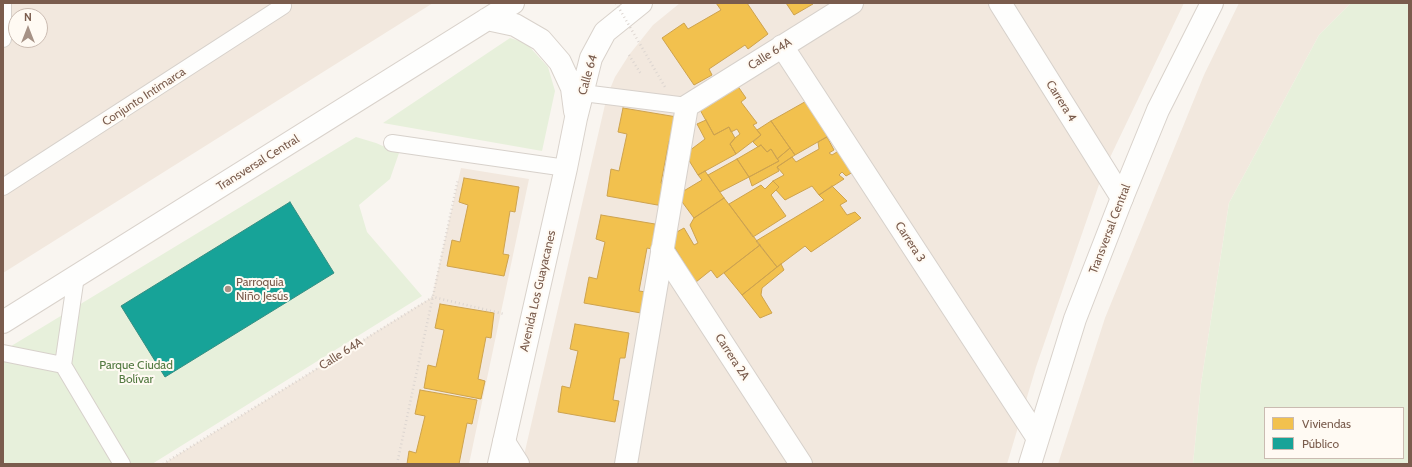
<!DOCTYPE html>
<meta charset="utf-8">
<style>
body{margin:0}
#map{position:relative;width:1412px;height:467px;overflow:hidden;background:#f9f5f0;font-family:Cabin,sans-serif}
canvas{display:block}
.frame{position:absolute;inset:0;border:4px solid #7a5c4d;pointer-events:none}
.legend{position:absolute;left:1264px;top:407px;width:140px;height:52px;box-sizing:border-box;background:#fffaf3;border:1px solid #cabbb1;margin:0;padding:5px 7px;list-style:none;font-size:12px;color:#7a5c4d}
.legend li{display:flex;align-items:center;gap:8px;height:20px}
.legend b{width:20px;border:1px solid #cabbb1}
.north{position:absolute;left:8px;top:8px;width:40px;height:40px;box-sizing:border-box;background:#fffaf3;border:1px solid #cabbb1;border-radius:50%;rotate:0deg;font-size:11px;font-weight:700;line-height:16px;text-align:center;color:#7a5c4d}
.north::after{content:'';display:block;margin:auto;width:14px;height:18px;background:#a69286;clip-path:polygon(50% 0,100% 100%,50% 72%,0 100%)}
</style>
<div id="map">
<canvas width="1412" height="467"></canvas>
<div class="frame"></div>
<ul class="legend">
<li><b style="height:11px;background:#f2c14e"></b>Viviendas</li>
<li><b style="height:11px;background:#17a398"></b>Público</li>
</ul>
<div class="north">N</div>
</div>
<script>
const context = document.querySelector('canvas').getContext('2d');
context.lineJoin = 'round';
function fillPath(path, color) { context.fillStyle = color; context.fill(path, 'evenodd'); }
const poly = rows => new Path2D(rows.map(r => 'M' + r).join(''));
function trace(path, color, width, dash) { context.strokeStyle = color; context.lineWidth = width; context.lineCap = dash ? 'butt' : 'round'; context.setLineDash(dash || []); context.stroke(path); }
function label(font, color, halo, rows, align = 'center') {
  context.font = font + ' Cabin,sans-serif'; context.lineWidth = 4; context.setLineDash([]); context.textBaseline = 'middle'; context.strokeStyle = halo; context.fillStyle = color; for (const [text, x, y, turn = 0] of rows) {
    context.save(); context.translate(x, y); context.rotate((+turn || 0) * Math.PI / 180); context.textAlign = isNaN(turn) ? turn : align; if (halo) context.strokeText(text, 0, 0); context.fillText(text, 0, 0); context.restore();
  }
}
fillPath(poly([
 [3,3,433,3,3,273],
 [16,16,40,16,40,40,16,40],
 [680,3,1184,3,1104,170,1036,367,1007,464,522,464,607,96,615,77,629,55,653,25],
 [1239,3,1351,3,1319,35,1229,203,1201,384,1193,464,1058,464,1105,318,1204,75],
 [461,168,529,179,469,464,163,464,432,297]
]), '#f2e8de');
fillPath(poly([
 [1351,3,1409,3,1409,464,1193,464,1201,384,1229,203,1319,35],
 [1265,408,1403,408,1403,458,1265,458],
 [510,38,526,43,548,67,555,91,542,151,383,123],
 [356,137,376,143,399,153,390,179,359,205,367,232,422,296,152,464,3,464,3,351]
]), '#e7f0db');
const homes = poly([
 [716,3,747,3,768,34,748,49,745,45,709,69,712,75,694,85,662,38,684,23,688,29,721,10,716,3],
 [786,3,812,3,813,4,794,15,786,3],
 [737,85,746,98,741,102,757,123,753,125,761,135,736,154,730,144,735,138,740,134,737,129,731,132,729,127,714,135,699,108,737,85],
 [810,99,830,135,795,155,771,121,810,99],
 [623,108,677,117,674,142,669,141,661,183,668,185,663,206,607,196,611,169,619,171,627,134,618,132,623,108],
 [706,120,714,135,729,127,735,138,730,144,736,154,698,175,685,154,705,139,697,124,706,120],
 [771,121,790,148,777,159,771,149,767,152,761,145,758,147,753,142,761,135,757,130,771,121],
 [827,137,834,150,829,153,832,155,840,150,855,171,846,176,842,172,839,175,844,179,819,195,812,186,785,200,776,190,779,187,773,181,784,175,777,167,792,157,796,162,819,149,818,142,827,137],
 [761,145,767,152,771,149,779,161,749,177,737,159,761,145],
 [790,148,795,155,777,167,779,171,752,186,749,177,779,161,777,159,790,148],
 [737,159,749,177,720,192,708,175,737,159],
 [705,171,724,198,694,218,677,195,702,180,698,175,705,171],
 [464,178,519,187,515,212,510,211,503,254,509,255,504,276,447,266,452,240,460,242,468,205,459,202,464,178],
 [773,181,779,187,771,195,786,216,753,237,729,204,761,185,765,189,773,181],
 [832,186,847,201,840,205,847,215,855,212,861,218,811,252,805,246,777,267,756,241,824,200,819,195,832,186],
 [724,198,760,245,717,278,711,270,696,282,668,237,684,228,694,245,698,243,690,225,694,218,724,198],
 [601,215,655,224,652,249,647,248,639,291,646,292,641,313,584,303,589,277,597,279,605,242,596,239,601,215],
 [760,245,777,267,742,295,724,273,760,245],
 [781,264,784,270,762,288,761,295,772,313,760,318,742,295,781,264],
 [440,304,494,313,491,338,486,337,478,379,485,381,481,399,424,388,428,365,436,367,444,330,435,328,440,304],
 [575,324,629,333,625,358,620,358,613,400,619,401,615,422,558,412,562,386,570,388,578,351,570,349,575,324],
 [420,390,477,400,472,424,467,423,459,464,407,464,409,451,416,453,425,416,415,414,420,390]
]);
fillPath(homes, '#f2c14e');
trace(homes, '#cea34e', 1);
const public = poly([
 [290,202,334,273,165,377,121,306,290,202]
]);
fillPath(public, '#17a398');
trace(public, '#358e82', 1);
const lane = poly([
 [3,39,3,3],
 [583,93,687,106],
 [392,143,566,168],
 [3,187,283,6],
 [3,353,63,365,76,276],
 [63,365,122,464]
]);
const street = poly([
 [1000,3,1122,198],
 [782,46,1037,437],
 [662,250,801,464],
 [504,442,518,464],
 [626,464,687,106,852,3]
]);
const secondary = poly([
 [487,19,515,25,541,40,560,62,572,88,575,111],
 [3,322,513,3],
 [499,464,566,168,576,118,591,58,605,32,641,3],
 [1030,464,1075,319,1122,198,1158,110,1212,3]
]);
trace(lane, '#d7d1cb', 18);
trace(street, '#d7d1cb', 24);
trace(secondary, '#d9d2cb', 24);
trace(poly([
 [629,55,641,74],
 [163,464,433,297,504,314],
 [397,464,458,179]
]), '#dcd5d0', 2.5, [1, 3]);
trace(lane, '#fefefd', 16);
trace(street, '#fefefd', 22);
trace(secondary, '#fefefd', 22);
trace(poly([
 [616,3,665,87]
]), '#dcd5d0', 2.5, [1, 3]);
for (const [x, y, r, color] of [
 [228,289,4,"#a69286"]
]) { const dot = new Path2D(); dot.arc(x, y, r, 0, 2 * Math.PI); context.fillStyle = color; context.fill(dot); trace(dot, '#fffaf3', 1.5); }
label('12px', '#7a5c4d', '#fffaf3', [
 ["Calle 64A",770,54,-32],
 ["Calle 64",588,75,-74],
 ["Conjunto Intimarca",144,97,-33],
 ["Carrera 4",1061,101,58],
 ["Transversal Central",258,163,-32],
 ["Transversal Central",1110,229,-69],
 ["Carrera 3",910,242,57],
 ["Avenida Los Guayacanes",538,291,-77],
 ["Calle 64A",341,354,-32],
 ["Carrera 2A",732,357,57]
]);
label('12px', '#7a5c4d', '#fffaf3', [
 ["Parroquia",236,282],
 ["Niño Jesús",236,296]
], 'left');
label('12px', '#537a41', '#fffaf3', [
 ["Parque Ciudad",136,365],
 ["Bolívar",136,379]
]);
</script>
